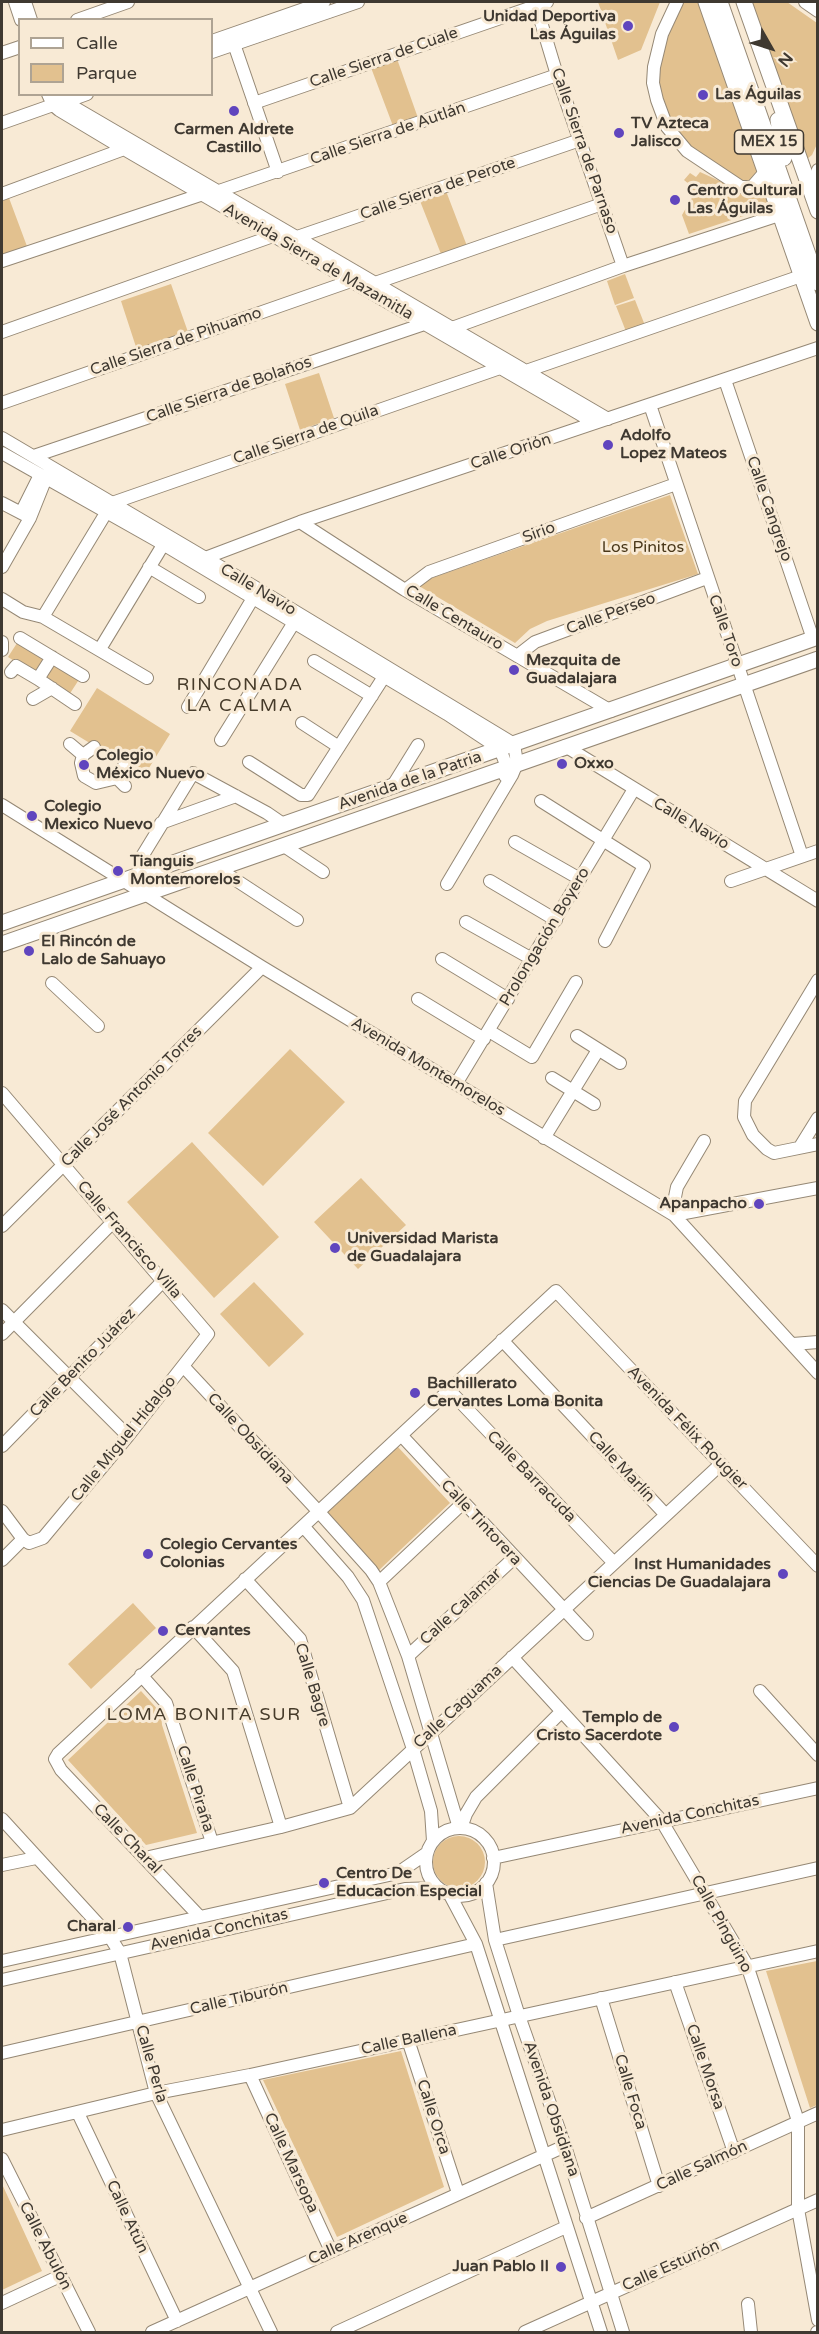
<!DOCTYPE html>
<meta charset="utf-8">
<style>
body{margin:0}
#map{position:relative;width:819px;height:2334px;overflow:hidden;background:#f8ead5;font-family:"Varela Round",sans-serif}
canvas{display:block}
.frame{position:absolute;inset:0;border:3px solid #3f3931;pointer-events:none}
.legend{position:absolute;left:18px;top:18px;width:195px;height:78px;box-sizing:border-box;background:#f8ead5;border:2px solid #aea393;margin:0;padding:8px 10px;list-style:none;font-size:18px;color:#3f3931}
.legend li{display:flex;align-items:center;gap:12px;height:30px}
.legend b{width:30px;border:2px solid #aea393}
.north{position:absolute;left:741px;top:18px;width:60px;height:60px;-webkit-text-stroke:4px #f8ead5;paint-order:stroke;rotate:129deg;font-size:16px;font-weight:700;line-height:24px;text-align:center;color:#3f3931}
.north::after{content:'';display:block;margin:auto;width:21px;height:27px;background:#3f3931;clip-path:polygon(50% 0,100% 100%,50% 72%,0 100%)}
</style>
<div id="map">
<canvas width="819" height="2334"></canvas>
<div class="frame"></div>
<ul class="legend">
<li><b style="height:8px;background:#fff"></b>Calle</li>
<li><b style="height:16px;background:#e2c18f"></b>Parque</li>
</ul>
<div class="north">N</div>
</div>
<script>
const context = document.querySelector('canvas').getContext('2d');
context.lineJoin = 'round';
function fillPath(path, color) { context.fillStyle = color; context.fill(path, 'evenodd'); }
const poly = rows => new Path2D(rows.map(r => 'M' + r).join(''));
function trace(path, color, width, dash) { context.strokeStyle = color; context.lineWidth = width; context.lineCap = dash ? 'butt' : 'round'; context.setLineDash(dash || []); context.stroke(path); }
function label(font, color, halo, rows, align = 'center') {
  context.font = font + ' "Varela Round",sans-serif'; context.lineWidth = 6; context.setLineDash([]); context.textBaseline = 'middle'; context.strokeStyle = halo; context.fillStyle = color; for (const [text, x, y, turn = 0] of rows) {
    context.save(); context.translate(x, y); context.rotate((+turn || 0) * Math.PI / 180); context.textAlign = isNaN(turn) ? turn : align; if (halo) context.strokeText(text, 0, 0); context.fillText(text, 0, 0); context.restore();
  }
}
fillPath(poly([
 [598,2,660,2,641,50,618,60],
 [682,2,700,2,757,169,756,176,752,181,745,182,694,152,674,133,662,104,656,73,670,23],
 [750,2,787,2,817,23,817,144,812,155,807,159],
 [396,56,418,118,393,126,370,65],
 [700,172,744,192,762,180,771,207,689,234,682,215,693,196,690,185,684,180,690,173,696,177],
 [446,191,467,246,441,254,420,201],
 [9,198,28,249,2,259,2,201],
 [625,274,634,298,615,305,607,281],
 [171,284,188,332,137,350,121,301],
 [635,300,646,328,627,334,616,306],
 [319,373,334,418,300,430,285,384],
 [670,495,698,574,547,621,530,629,515,643,419,586,429,579],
 [19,640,49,659,38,676,8,657],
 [53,660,80,678,69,695,42,678],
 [97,688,170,734,144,776,70,731],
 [290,1049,345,1102,263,1186,208,1133],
 [192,1142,279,1237,214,1298,127,1202],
 [361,1178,406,1225,358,1269,314,1222],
 [254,1282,304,1334,269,1367,220,1314],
 [398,1447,450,1503,377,1572,326,1514],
 [133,1603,156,1628,91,1689,68,1664],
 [141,1691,161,1713,162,1725,197,1833,146,1845,68,1760],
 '433 1862a26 26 0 1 1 52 0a26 26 0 1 1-52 0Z',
 [817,1961,817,2105,810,2108,766,1971],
 [401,2051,444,2187,337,2237,263,2080],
 [2,2184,42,2271,2,2290]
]), '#e2c18f');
const minor = poly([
 [15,2,21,20],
 [25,2,31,20],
 [535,2,557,75,623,266],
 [677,2,662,34,654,67,653,83,657,100,667,127,687,151,741,187,752,187,765,172],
 [805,2,818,11],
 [77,20,128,2],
 [212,41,324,2],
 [234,44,278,172],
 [212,52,358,2],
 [2,53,20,47],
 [48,94,53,105,59,110,124,149,595,423],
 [59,94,65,102,608,419],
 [65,102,87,94],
 [254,103,547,2],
 [2,123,53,105],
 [810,190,818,170],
 [219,191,557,75],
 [2,194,124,149],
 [297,237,580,140],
 [2,261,203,194],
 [375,283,602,204],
 [452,328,623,266,779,215],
 [2,332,273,236],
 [526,371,801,276],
 [725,380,813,639],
 [2,403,351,281],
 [650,405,802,856],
 [2,438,258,589,514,744,517,763,512,775,447,884],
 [2,453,163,544,447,714,500,749,507,767,505,776],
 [34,456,424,324],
 [2,503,27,516],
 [21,513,38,479],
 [300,522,405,590,611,711],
 [205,558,300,522,818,348],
 [2,567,30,518,48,473],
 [149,567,199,597],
 [405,590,429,572,676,484],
 [2,599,23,612,43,617,147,678],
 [43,617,112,503,500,368],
 [20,638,83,676],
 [2,642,2,650],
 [100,649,166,540],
 [517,656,535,642,707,578],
 [52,657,38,679,75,704],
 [314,661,372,696],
 [11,672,16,666,38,679],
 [33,699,52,688],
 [188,707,256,593],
 [302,723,339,747],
 [221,740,298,616],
 [70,744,83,755,81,763,84,776,96,783,117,778,125,786],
 [565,746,818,901],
 [83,755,94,747],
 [249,762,301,795,308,795,387,672],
 [117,778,124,766],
 [392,787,418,745],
 [541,801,644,866,605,941],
 [2,805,262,967,674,1215,818,1373],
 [161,823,236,796],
 [515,842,580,879],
 [284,846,323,872],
 [219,869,297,920],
 [142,874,138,863,193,773,267,813,283,824],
 [490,881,556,920],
 [731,881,818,851],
 [466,922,532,959],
 [442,959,508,999],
 [818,980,745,1101,744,1117,753,1135,767,1149,774,1153,818,1144],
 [52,983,98,1026],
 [418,999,484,1039],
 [489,1031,532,1057,576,982],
 [577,1036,620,1063],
 [552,1078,594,1104],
 [456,1084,634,789],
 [2,1093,208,1334,128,1436,43,1538,29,1543,23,1539,2,1511],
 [544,1138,598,1050],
 [704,1141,677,1187,674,1202,674,1215,818,1188],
 [800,1147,818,1118],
 [2,1226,262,967],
 [2,1310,128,1436],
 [2,1334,113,1222],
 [502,1340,666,1515],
 [793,1344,818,1342],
 [183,1366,318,1511,371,1570,379,1582,408,1656,459,1828],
 [449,1390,614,1563],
 [401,1435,587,1634],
 [2,1446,164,1280],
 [303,1526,348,1577,363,1600,413,1749,431,1811,433,1841],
 [2,1560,23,1539],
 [245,1579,300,1639,350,1808],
 [379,1582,463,1503],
 [193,1627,233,1671,281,1827],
 [408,1656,514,1558],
 [512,1657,661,1820,747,1965,798,2121,798,2209,818,2320],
 [141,1675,166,1703,212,1842],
 [760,1691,818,1755],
 [2,1819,110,1937,120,1953,156,2093,271,2332],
 [461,1828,466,1814,476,1797,561,1712],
 '426 1862a34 34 0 1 1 68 0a34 34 0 1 1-68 0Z',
 [145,1858,281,1827,350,1808,721,1464],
 [493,1858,818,1788],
 [2,1865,36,1858],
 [486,1883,495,1940,519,2016,565,2146,623,2332],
 [450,1895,476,1944,601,2332],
 [200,1917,61,1770,55,1759,58,1754,556,1291,818,1566],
 [495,1940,818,1868],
 [2,1961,398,1873,427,1853],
 [2,1980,405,1889,438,1888],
 [675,1982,734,2152],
 [601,1998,659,2186],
 [408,2040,458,2193],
 [2,2053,476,1944],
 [250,2075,331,2251],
 [78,2113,177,2321],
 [2,2130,156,2093,250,2075,818,1951],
 [2,2159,89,2332],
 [586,2218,818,2113],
 [2,2303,60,2276],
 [748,2304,751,2332],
 [152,2332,565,2146],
 [337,2332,566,2227],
 [525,2332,818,2200],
 [817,2332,818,2332]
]);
const major = poly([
 [706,2,818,323],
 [720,2,818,283],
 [744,2,818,211],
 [778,120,784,158],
 [2,923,818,637],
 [2,944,818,659]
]);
trace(minor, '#958875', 14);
trace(major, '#958875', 17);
trace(minor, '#fff', 12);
trace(major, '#fff', 15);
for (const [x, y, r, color] of [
 [628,26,6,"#6045be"],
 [703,95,6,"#6045be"],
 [234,111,6,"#6045be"],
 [619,133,6,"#6045be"],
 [675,200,6,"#6045be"],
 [608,445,6,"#6045be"],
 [514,670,6,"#6045be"],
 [562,764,6,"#6045be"],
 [84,765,6,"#6045be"],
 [32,816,6,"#6045be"],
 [118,871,6,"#6045be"],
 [29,951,6,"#6045be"],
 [759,1204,6,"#6045be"],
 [335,1248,6,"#6045be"],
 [415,1393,6,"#6045be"],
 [148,1554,6,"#6045be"],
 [783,1574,6,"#6045be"],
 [163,1631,6,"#6045be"],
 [674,1727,6,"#6045be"],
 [324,1883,6,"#6045be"],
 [128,1927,6,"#6045be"],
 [561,2267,6,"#6045be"]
]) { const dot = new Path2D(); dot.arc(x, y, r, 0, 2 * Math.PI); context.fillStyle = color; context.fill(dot); trace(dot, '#f8ead5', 2); }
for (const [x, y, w] of [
 [769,142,69]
]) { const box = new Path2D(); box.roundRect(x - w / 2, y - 12, w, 24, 4.5); context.fillStyle = '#f8ead5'; context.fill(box); trace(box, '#3f3931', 1.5); }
label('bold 15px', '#3f3931', null, [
 ["MEX 15",769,142]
]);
label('bold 16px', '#3f3931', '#f8ead5', [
 ["Unidad Deportiva",616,17,"right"],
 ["Las Águilas",616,35,"right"],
 ["Las Águilas",715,95],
 ["TV Azteca",631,124],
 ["Jalisco",631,142],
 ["Carmen Aldrete",234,130,"center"],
 ["Castillo",234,148,"center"],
 ["Centro Cultural",687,191],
 ["Las Águilas",687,209],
 ["Adolfo",620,436],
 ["Lopez Mateos",620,454],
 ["Mezquita de",526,661],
 ["Guadalajara",526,679],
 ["Colegio",96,756],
 ["México Nuevo",96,774],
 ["Oxxo",574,764],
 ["Colegio",44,807],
 ["Mexico Nuevo",44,825],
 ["Tianguis",130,862],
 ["Montemorelos",130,880],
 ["El Rincón de",41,942],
 ["Lalo de Sahuayo",41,960],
 ["Apanpacho",747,1204,"right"],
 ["Universidad Marista",347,1239],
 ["de Guadalajara",347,1257],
 ["Bachillerato",427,1384],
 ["Cervantes Loma Bonita",427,1402],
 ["Colegio Cervantes",160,1545],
 ["Colonias",160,1563],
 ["Inst Humanidades",771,1565,"right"],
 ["Ciencias De Guadalajara",771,1583,"right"],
 ["Cervantes",175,1631],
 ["Templo de",662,1718,"right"],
 ["Cristo Sacerdote",662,1736,"right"],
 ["Centro De",336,1874],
 ["Educacion Especial",336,1892],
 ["Charal",116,1927,"right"],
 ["Juan Pablo II",549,2267,"right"]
], 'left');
label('16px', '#3f3931', '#f8ead5', [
 ["Calle Sierra de Cuale",384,58,-19],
 ["Calle Sierra de Autlán",388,134,-19],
 ["Calle Sierra de Parnaso",584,151,71],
 ["Calle Sierra de Perote",438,189,-19],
 ["Avenida Sierra de Mazamitla",318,262,30],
 ["Calle Sierra de Pihuamo",176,342,-19],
 ["Calle Sierra de Bolaños",229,390,-19],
 ["Calle Sierra de Quila",306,435,-19],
 ["Calle Orión",511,452,-18],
 ["Calle Cangrejo",769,509,71],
 ["Sirio",539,533,-20],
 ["Calle Navío",258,590,31],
 ["Calle Perseo",611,614,-20],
 ["Calle Centauro",454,618,31],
 ["Calle Toro",725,631,71],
 ["Avenida de la Patria",410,781,-19],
 ["Calle Navío",691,824,31],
 ["Prolongación Boyero",545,937,-59],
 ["Avenida Montemorelos",428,1067,31],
 ["Calle José Antonio Torres",132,1097,-45],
 ["Calle Francisco Villa",129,1240,49],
 ["Calle Benito Juárez",83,1363,-46],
 ["Avenida Félix Rougier",687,1428,46],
 ["Calle Miguel Hidalgo",124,1439,-51],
 ["Calle Obsidiana",250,1439,47],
 ["Calle Marlín",621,1467,47],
 ["Calle Barracuda",531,1477,46],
 ["Calle Tintorera",481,1523,47],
 ["Calle Calamar",461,1607,-43],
 ["Calle Bagre",312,1685,73],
 ["Calle Caguama",458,1707,-43],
 ["Calle Piraña",195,1789,72],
 ["Avenida Conchitas",690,1815,-12],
 ["Calle Charal",127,1839,46],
 ["Calle Pingüino",721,1924,61],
 ["Avenida Conchitas",219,1930,-13],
 ["Calle Tiburón",239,1999,-13],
 ["Calle Ballena",409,2040,-12],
 ["Calle Perla",151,2064,74],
 ["Calle Morsa",705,2067,71],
 ["Calle Foca",630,2092,73],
 ["Avenida Obsidiana",551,2109,71],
 ["Calle Orca",433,2117,72],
 ["Calle Marsopa",291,2163,65],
 ["Calle Salmón",702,2166,-25],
 ["Calle Atún",127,2217,65],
 ["Calle Arenque",358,2239,-24],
 ["Calle Abulón",45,2246,63],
 ["Calle Esturión",671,2266,-24]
]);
label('16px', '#493719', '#f8ead5', [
 ["Los Pinitos",643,548]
]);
context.letterSpacing = '1.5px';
label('18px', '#463b2a', '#f8ead5', [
 ["RINCONADA",240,685],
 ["LA CALMA",240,706],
 ["LOMA BONITA SUR",204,1715]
]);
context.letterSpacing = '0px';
</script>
